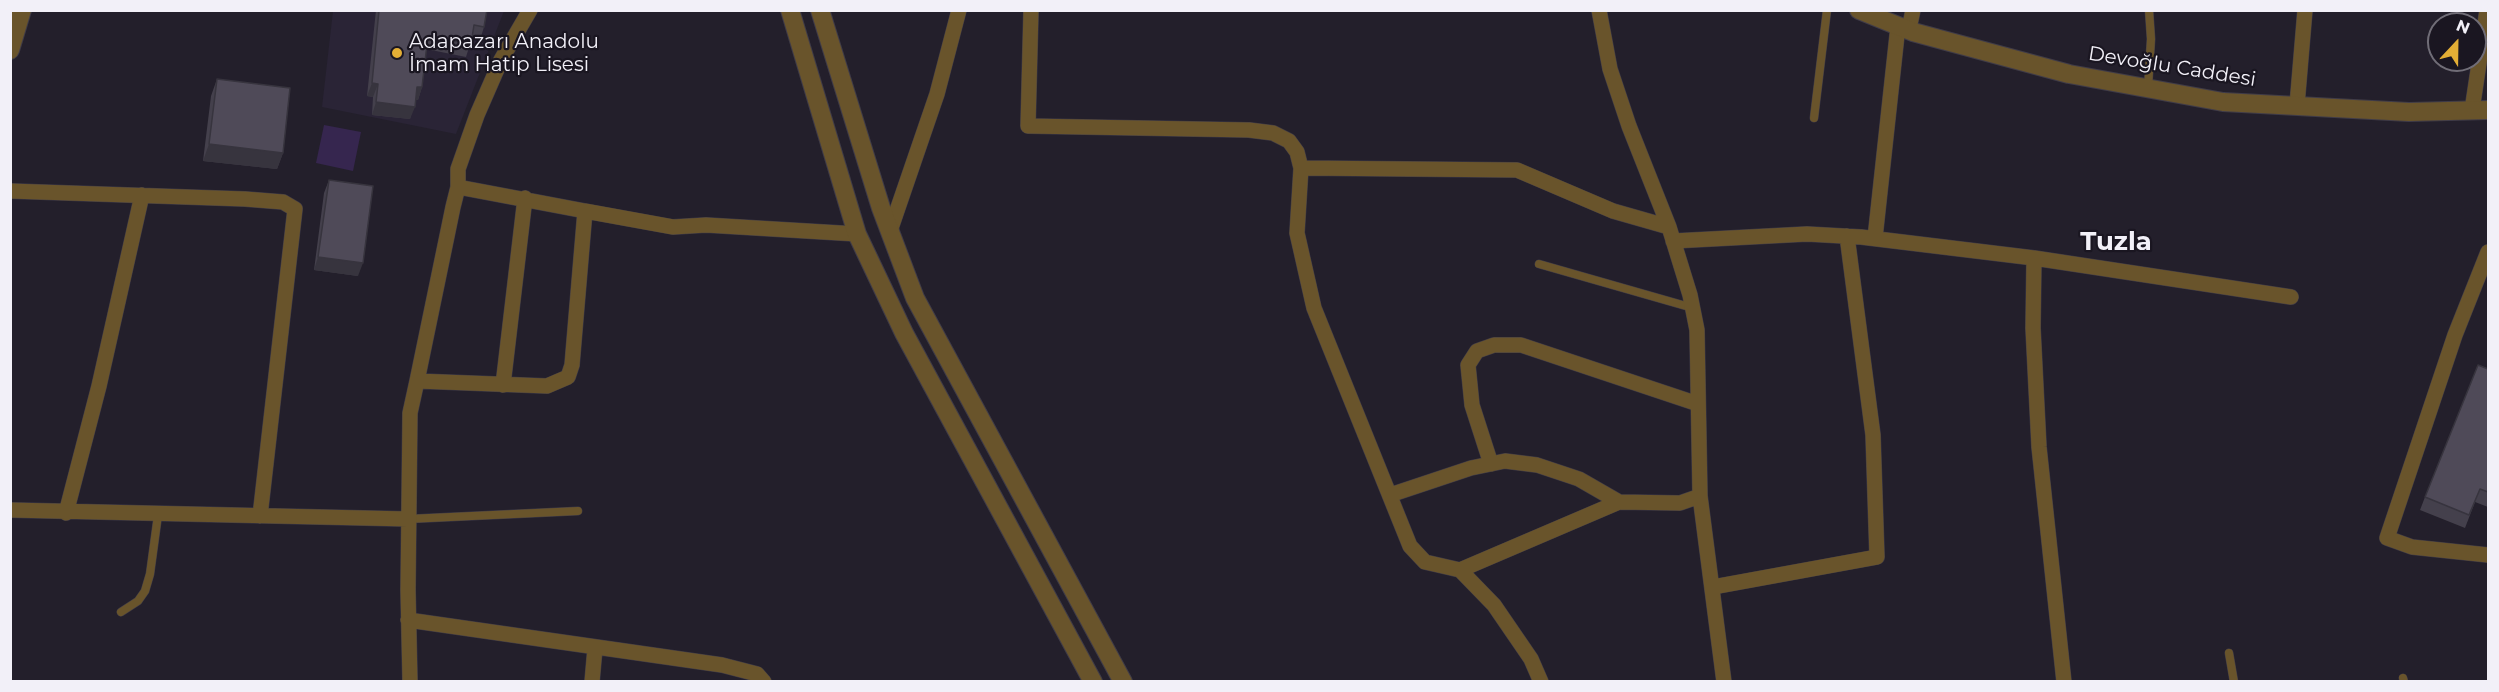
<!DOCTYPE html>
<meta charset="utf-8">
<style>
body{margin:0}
#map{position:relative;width:2499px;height:692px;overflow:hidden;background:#231f2b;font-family:Montserrat,sans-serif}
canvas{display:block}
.frame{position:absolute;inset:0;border:12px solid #f2f0f8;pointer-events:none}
.north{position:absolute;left:2427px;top:12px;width:60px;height:60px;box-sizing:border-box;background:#1a1621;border:2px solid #706d77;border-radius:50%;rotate:22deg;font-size:16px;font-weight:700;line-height:24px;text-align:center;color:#f2f0f8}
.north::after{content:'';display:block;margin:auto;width:21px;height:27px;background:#e3ae35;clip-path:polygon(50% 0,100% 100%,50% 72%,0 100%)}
</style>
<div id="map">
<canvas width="2499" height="692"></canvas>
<div class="frame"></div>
<div class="north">N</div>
</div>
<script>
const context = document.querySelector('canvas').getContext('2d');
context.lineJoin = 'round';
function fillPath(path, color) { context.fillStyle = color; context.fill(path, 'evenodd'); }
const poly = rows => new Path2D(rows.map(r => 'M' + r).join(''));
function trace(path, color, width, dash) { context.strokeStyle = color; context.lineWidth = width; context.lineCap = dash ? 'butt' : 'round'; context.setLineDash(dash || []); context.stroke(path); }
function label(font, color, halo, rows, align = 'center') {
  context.font = font + ' Montserrat,sans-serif'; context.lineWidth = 4.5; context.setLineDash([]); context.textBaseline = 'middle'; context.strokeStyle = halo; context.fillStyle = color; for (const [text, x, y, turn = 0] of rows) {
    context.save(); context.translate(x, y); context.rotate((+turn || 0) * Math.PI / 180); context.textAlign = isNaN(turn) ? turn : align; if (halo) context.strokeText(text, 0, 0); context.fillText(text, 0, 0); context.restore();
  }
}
fillPath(poly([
 [333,11,504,11,456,134,322,107]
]), '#2a2436');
fillPath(poly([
 [324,125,361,132,353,171,316,163]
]), '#36264f');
const service = poly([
 [2148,88,2151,39,2149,10],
 [1814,118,1827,10],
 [1539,264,1693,308],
 [408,519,578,511],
 [121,612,138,601,145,591,150,574,158,515],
 [2229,653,2234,682],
 [2403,678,2404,682]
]);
const minor = poly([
 [1031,10,1028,126,1249,130,1273,133,1289,141,1297,152,1301,168,1297,233,1314,308,1410,546,1425,562,1460,570,1494,605,1531,659,1541,682],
 [1599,10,1610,69,1629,126,1669,227,1690,295,1697,330,1700,496,1724,682],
 [1909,29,1913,10],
 [2297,105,2305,10],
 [2472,110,2487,10],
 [1301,168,1517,170,1613,211,1669,227],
 [458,187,458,169,477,115,501,60,530,10],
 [10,191,245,199,283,202,295,209,260,516],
 [585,211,673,227,706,225,857,234],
 [890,231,937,94,959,10],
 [1875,238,1898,26],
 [1673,241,1807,234,1861,237,2034,258,2291,297],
 [2488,252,2455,335,2387,538,2412,547,2488,555],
 [2034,258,2033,328,2039,447,2064,682],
 [503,385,525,198],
 [1491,464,1472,405,1468,365,1477,351,1494,345,1521,345,1698,404],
 [1390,495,1471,468,1505,461,1537,465,1579,479,1619,502],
 [10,510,408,519],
 [66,513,99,386,142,195],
 [1460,570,1619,502,1680,503,1700,496],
 [1713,587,1877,557,1873,435,1847,236],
 [408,620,722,665,757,674,764,682],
 [410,682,408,590,410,413,417,381,453,207,458,187,585,211,572,365,568,377,547,386,417,381],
 [592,682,595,648]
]);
const tertiary = poly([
 [790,10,857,234,904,333,1093,682],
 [820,10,881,208,915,298,1123,682],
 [1859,10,1913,32,2069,74,2223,102,2409,112,2488,110],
 [10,50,22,10]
]);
trace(service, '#403c48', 9);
trace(minor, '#403c48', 16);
trace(tertiary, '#403c48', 20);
trace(service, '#69542b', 8);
trace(minor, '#69542b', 15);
trace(tertiary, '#69542b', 18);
fillPath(poly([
 [376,10,487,10,484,27,480,40,472,38,466,57,426,49,422,87,418,100,415,100,410,119,372,115,373,97,367,96],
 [217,79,283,153,277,169,203,161,211,96],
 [329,180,358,276,314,270,324,193],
 [2488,369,2488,507,2475,502,2465,528,2420,510,2425,497]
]), '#44404c');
fillPath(poly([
 [372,83,378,84,373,97,367,96],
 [417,87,422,87,418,100,412,100],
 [376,102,415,107,410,119,372,115],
 [209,144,283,153,277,169,203,161],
 [318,257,363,263,358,276,314,270]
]), '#37343e');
const building = poly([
 [379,10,487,10,484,27,474,25,471,44,428,36,422,87,417,87,415,107,376,102,378,84,372,83,379,10],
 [217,79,290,88,283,153,209,144,217,79],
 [329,180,373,186,363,263,318,257,329,180],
 [2478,365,2488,369,2488,492,2480,489,2469,515,2425,497,2478,365]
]);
fillPath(building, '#4f4a58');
trace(building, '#37343e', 1.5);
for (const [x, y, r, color] of [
 [397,53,6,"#e3ae35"]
]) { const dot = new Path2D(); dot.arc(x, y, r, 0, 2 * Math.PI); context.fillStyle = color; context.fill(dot); trace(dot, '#1a1621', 2); }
label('20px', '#f2f0f8', '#1a1621', [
 ["Adapazarı Anadolu",409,42],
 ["İmam Hatip Lisesi",409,65]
], 'left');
label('20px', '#f2f0f8', '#1a1621', [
 ["Devoğlu Caddesi",2172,67,9]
]);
label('bold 26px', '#f2f0f8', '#1a1621', [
 ["Tuzla",2116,242]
]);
</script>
